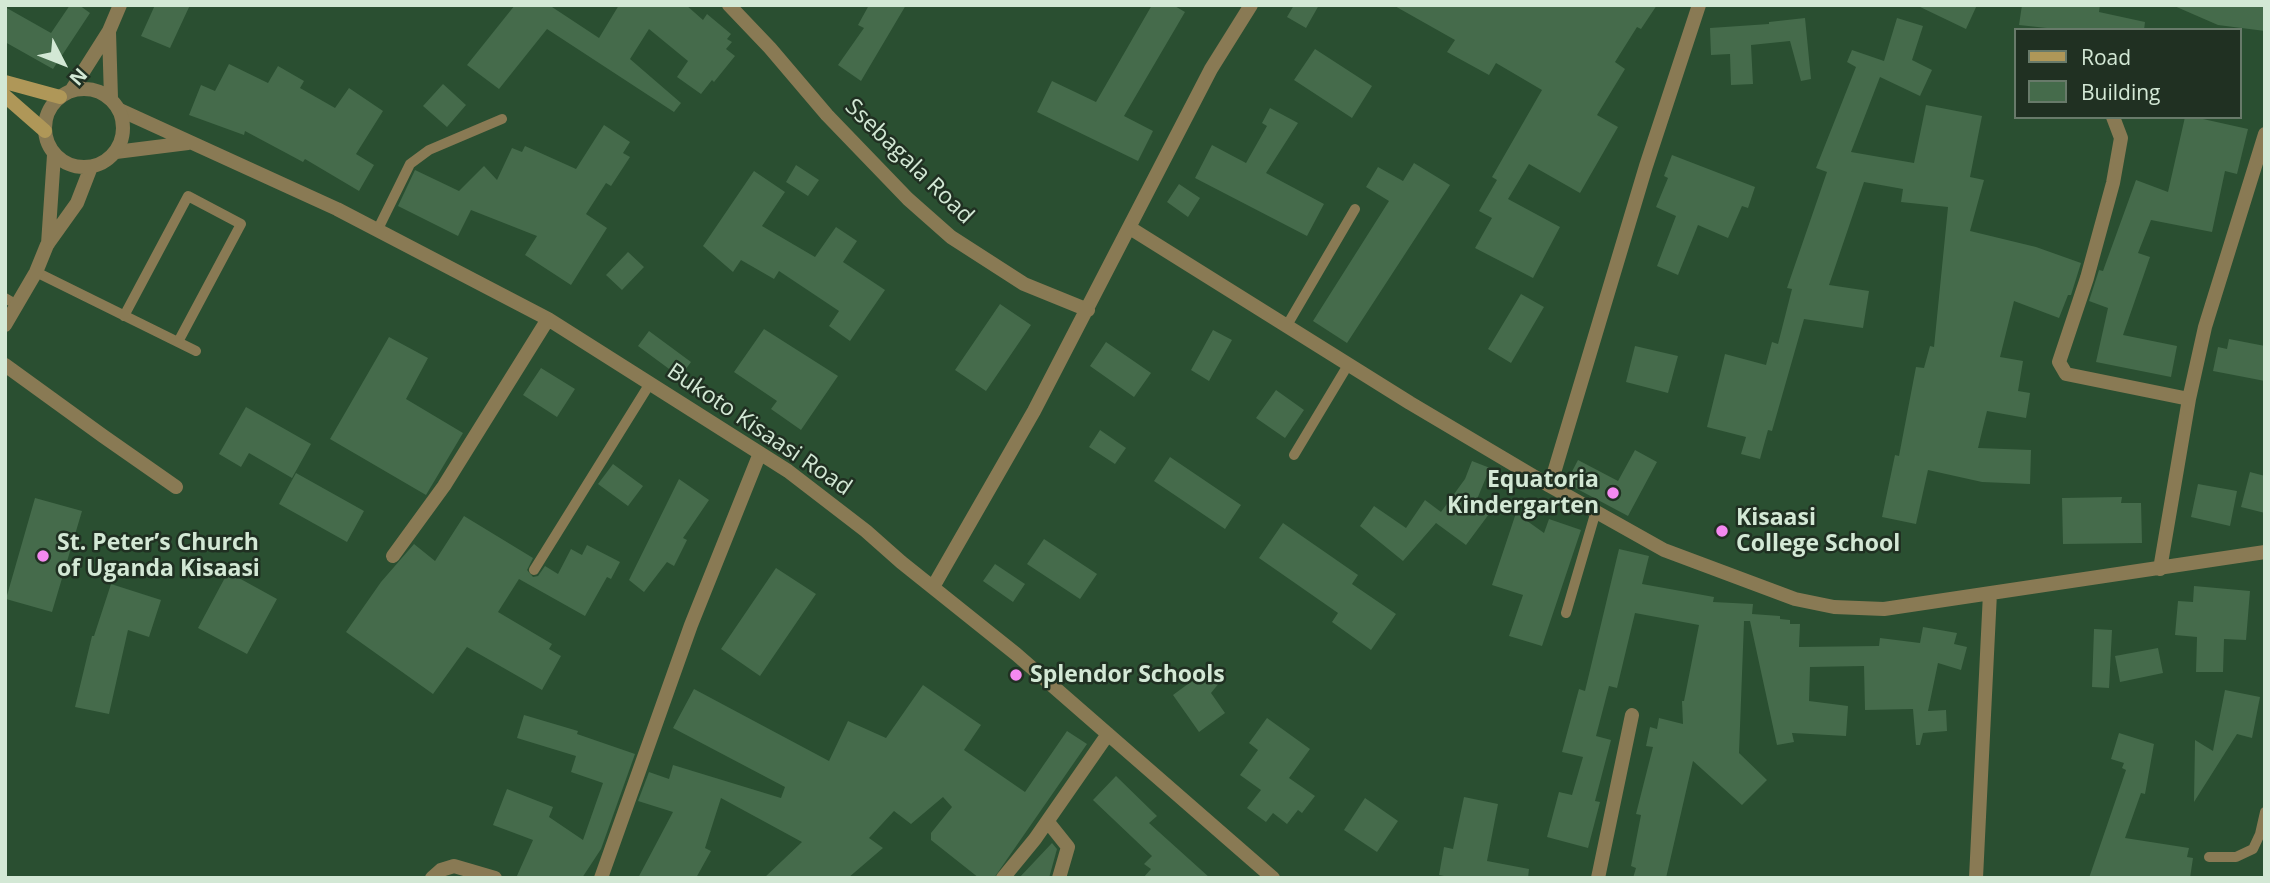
<!DOCTYPE html>
<meta charset="utf-8">
<style>
body{margin:0}
#map{position:relative;width:2270px;height:883px;overflow:hidden;background:#2a4f31;font-family:"Open Sans",sans-serif}
canvas{display:block}
.frame{position:absolute;inset:0;border:7px solid #d3e8d5;pointer-events:none}
.legend{position:absolute;left:2014px;top:28px;width:228px;height:91px;box-sizing:border-box;background:#203022;border:2px solid #687a6a;margin:0;padding:9px 12px;list-style:none;font-size:21px;color:#d3e8d5}
.legend li{display:flex;align-items:center;gap:14px;height:35px}
.legend b{width:35px;border:2px solid #687a6a}
.north{position:absolute;left:28px;top:28px;width:70px;height:70px;-webkit-text-stroke:5px #203022;paint-order:stroke;rotate:132deg;font-size:19px;font-weight:700;line-height:28px;text-align:center;color:#d3e8d5}
.north::after{content:'';display:block;margin:auto;width:24px;height:32px;background:#d3e8d5;clip-path:polygon(50% 0,100% 100%,50% 72%,0 100%)}
</style>
<div id="map">
<canvas width="2270" height="883"></canvas>
<div class="frame"></div>
<ul class="legend">
<li><b style="height:9px;background:#af9758"></b>Road</li>
<li><b style="height:19px;background:#456b4b"></b>Building</li>
</ul>
<div class="north">N</div>
</div>
<script>
const context = document.querySelector('canvas').getContext('2d');
context.lineJoin = 'round';
function fillPath(path, color) { context.fillStyle = color; context.fill(path, 'evenodd'); }
const poly = rows => new Path2D(rows.map(r => 'M' + r).join(''));
function trace(path, color, width, dash) { context.strokeStyle = color; context.lineWidth = width; context.lineCap = dash ? 'butt' : 'round'; context.setLineDash(dash || []); context.stroke(path); }
function label(font, color, halo, rows, align = 'center') {
  context.font = font + ' "Open Sans",sans-serif'; context.lineWidth = 5; context.setLineDash([]); context.textBaseline = 'middle'; context.strokeStyle = halo; context.fillStyle = color; for (const [text, x, y, turn = 0] of rows) {
    context.save(); context.translate(x, y); context.rotate((+turn || 0) * Math.PI / 180); context.textAlign = isNaN(turn) ? turn : align; if (halo) context.strokeText(text, 0, 0); context.fillText(text, 0, 0); context.restore();
  }
}
fillPath(poly([
 [70,5,79,5,90,13,53,69,5,42,5,7,51,33],
 [155,5,190,5,170,48,141,36],
 [515,5,549,5,599,38,619,5,686,5,703,20,707,14,731,34,727,39,732,42,726,49,735,56,714,82,712,80,701,94,677,77,688,61,649,29,630,59,681,103,674,112,547,29,499,89,467,65],
 [869,5,906,5,861,81,838,65,864,28,858,25],
 [1152,5,1173,5,1185,12,1124,116,1153,131,1138,161,1037,112,1052,81,1096,102],
 [1294,5,1319,5,1306,28,1287,17],
 [1393,5,1657,5,1641,29,1637,27,1615,62,1625,69,1597,115,1618,127,1580,193,1529,164,1508,199,1560,227,1533,278,1475,248,1492,218,1479,211,1497,180,1492,177,1542,90,1496,63,1489,75,1447,52,1455,40],
 [1916,5,1977,5,1966,29],
 [2022,5,2100,5,2099,12,2145,22,2144,30,2065,30,2019,25],
 [2172,5,2265,5,2265,31,2218,25],
 [1805,18,1811,79,1801,81,1790,41,1751,45,1753,84,1731,85,1730,54,1711,55,1710,28,1769,24,1769,22],
 [1897,18,1923,26,1912,60,1932,70,1920,96,1880,77,1851,152,1914,163,1926,105,1982,116,1970,177,1984,180,1970,231,2036,247,2081,263,2071,295,2068,295,2059,318,2014,301,2000,357,2023,361,2018,391,2030,393,2026,418,1987,411,1978,448,2031,450,2030,484,1982,482,1928,470,1916,524,1882,517,1895,455,1899,456,1916,367,1924,368,1930,346,1934,347,1948,207,1901,202,1903,189,1864,182,1829,285,1869,291,1863,328,1804,319,1772,431,1768,430,1760,459,1741,454,1746,437,1707,427,1725,354,1766,365,1772,342,1778,344,1792,289,1787,288,1827,172,1816,168,1856,67,1847,62,1852,50,1884,61],
 [1315,49,1372,86,1352,118,1294,80],
 [229,64,268,83,278,66,304,81,300,88,335,108,349,88,383,111,356,154,374,165,359,191,305,159,303,162,245,131,244,135,189,115,201,85,215,91],
 [443,84,466,105,447,127,423,106],
 [1270,108,1298,123,1266,173,1324,204,1307,236,1195,178,1212,145,1246,163,1267,126,1262,123],
 [2185,117,2194,117,2248,129,2237,174,2225,171,2212,232,2151,220,2138,253,2150,257,2123,335,2177,346,2171,377,2096,362,2108,308,2089,301,2099,270,2103,271,2136,180,2168,192],
 [604,125,630,142,623,153,630,157,611,186,606,183,586,214,607,228,571,285,525,255,537,236,471,210,458,236,398,206,415,170,459,191,484,166,497,180,512,148,522,152,525,146,576,169],
 [1672,155,1755,187,1748,208,1742,206,1728,238,1698,225,1678,275,1657,266,1676,216,1656,207,1668,178,1664,176],
 [1414,163,1450,185,1347,343,1313,321,1389,201,1366,187,1378,167,1403,181],
 [796,165,819,180,808,196,786,182],
 [754,171,785,192,762,226,815,257,836,227,857,241,843,262,885,290,850,341,829,326,839,311,779,271,774,279,741,260,733,272,703,246],
 [1179,184,1200,198,1188,217,1167,202],
 [628,252,644,267,622,290,606,275],
 [1521,294,1544,307,1511,363,1488,349],
 [1000,304,1031,325,986,391,955,370],
 [764,329,838,376,801,430,771,409,777,401,734,372],
 [1213,330,1232,340,1209,381,1191,370],
 [649,331,691,362,680,377,638,346],
 [389,337,428,358,406,399,463,433,426,495,330,439],
 [2229,339,2265,346,2265,381,2213,371,2218,347,2227,349],
 [1106,342,1151,373,1134,397,1090,366],
 [1635,346,1678,356,1668,393,1626,382],
 [541,368,575,389,557,417,523,395],
 [1276,390,1304,410,1285,438,1256,418],
 [246,407,311,444,292,478,249,453,241,467,219,454],
 [1100,430,1126,448,1115,464,1089,447],
 [1635,450,1657,462,1628,516,1566,483,1578,460,1618,481],
 [1170,457,1241,505,1225,529,1154,481],
 [1472,461,1490,468,1475,504,1489,514,1466,545,1436,523,1403,561,1360,526,1374,506,1406,528,1425,500,1441,512,1465,479],
 [613,464,643,486,628,506,598,484],
 [2250,472,2265,476,2265,513,2241,507],
 [296,473,364,511,347,542,279,504],
 [679,479,709,500,683,538,687,540,674,566,667,562,644,592,629,580],
 [2198,484,2237,491,2230,526,2191,517],
 [2122,497,2121,503,2141,503,2142,543,2063,544,2062,498],
 [35,498,82,511,52,612,6,599],
 [1516,513,1544,533,1549,519,1581,530,1542,646,1509,636,1523,595,1492,585],
 [464,516,533,558,527,570,533,577,538,576,545,566,558,574,571,549,582,555,587,545,620,562,611,579,607,577,585,616,519,579,498,612,552,644,549,649,561,656,542,690,467,647,433,694,346,632,381,582,414,544,435,561],
 [1283,523,1358,575,1352,584,1396,614,1371,650,1332,622,1338,613,1259,558],
 [1044,539,1097,574,1080,599,1027,564],
 [1619,549,1649,556,1642,584,1714,597,1713,602,1753,604,1752,614,1780,616,1780,619,1790,620,1790,624,1800,624,1799,647,1879,646,1880,638,1920,643,1923,627,1957,633,1954,644,1967,647,1961,670,1938,663,1928,711,1946,710,1947,731,1923,733,1920,745,1916,745,1913,709,1865,710,1864,666,1810,667,1809,701,1848,706,1846,736,1792,733,1794,742,1777,745,1750,621,1744,621,1739,753,1767,780,1742,805,1693,761,1666,878,1633,878,1636,868,1631,866,1641,815,1636,814,1653,747,1646,746,1650,727,1657,729,1659,718,1683,724,1682,701,1684,701,1699,625,1635,613,1617,688,1609,686,1596,736,1611,740,1595,801,1600,802,1588,848,1547,837,1559,792,1572,795,1583,757,1562,752,1579,689,1585,691],
 [995,564,1025,584,1013,602,983,581],
 [776,568,816,594,760,676,721,649],
 [228,572,277,599,247,654,198,628],
 [111,584,161,600,149,637,128,630,109,714,75,707,92,636,94,636],
 [2194,586,2250,591,2246,640,2224,639,2223,672,2196,672,2197,637,2175,635,2178,601,2193,602],
 [2094,629,2112,630,2109,688,2092,687],
 [2158,648,2163,673,2120,682,2115,656],
 [1211,667,1224,677,1211,693,1225,713,1199,732,1173,695],
 [923,685,981,725,964,750,1025,792,1067,731,1087,744,994,878,979,878,931,840,931,833,952,807,943,797,911,824,894,811,869,838,883,848,848,878,764,878,802,842,721,798,705,848,711,851,696,878,638,878,673,812,638,801,649,772,669,779,673,765,781,798,785,787,673,728,694,689,829,761,848,721,886,738],
 [2225,690,2260,697,2252,738,2237,734,2194,802,2195,740,2213,751],
 [524,715,578,731,577,734,635,754,601,849,582,878,516,878,533,840,493,825,507,789,553,807,549,817,583,840,603,783,571,772,576,756,517,738],
 [1267,718,1310,749,1289,778,1315,796,1302,813,1298,810,1287,824,1273,813,1266,822,1247,808,1261,790,1240,775,1258,750,1249,743],
 [2119,733,2154,744,2145,794,2141,793,2125,838,2189,848,2187,857,2193,858,2190,878,2089,878,2126,770,2122,768,2124,763,2111,759],
 [1116,776,1157,816,1149,823,1210,878,1143,878,1151,869,1144,864,1152,856,1093,800],
 [1464,797,1498,804,1487,861,1529,869,1528,878,1454,878,1439,875,1444,847,1453,849],
 [1365,798,1398,821,1377,852,1344,830],
 [1052,843,1057,849,1049,878,1019,878]
]), '#456b4b');
trace(poly([
 [377,231,410,164,429,150,502,119],
 [36,272,196,351],
 [5,298,17,305],
 [124,316,188,196,241,224,178,342],
 [1286,327,1355,209],
 [1294,455,1348,365],
 [534,570,649,385],
 [1566,613,1596,511],
 [2209,857,2236,857,2253,849,2260,834,2265,812]
]), '#897a54', 10);
trace(poly([
 [729,5,770,48,827,115,908,199,951,237,1024,284,1088,310],
 [120,110,337,209,548,319,788,471,866,531,901,562,1016,654,1273,878],
 [2113,117,2121,138,2113,183,2087,278,2059,362,2066,374,2189,399],
 [116,152,188,143],
 [1130,228,1410,403,1550,486,1664,550,1795,599,1834,607,1884,609,2265,552],
 [5,365,103,436,176,487],
 [1550,486,1646,166,1699,5],
 [393,556,444,486,548,319],
 [2160,569,2189,399,2205,327,2265,134],
 [933,587,1034,411,1211,69,1251,5],
 [1048,822,1068,847,1059,878],
 [432,878,441,870,454,866,495,878],
 [601,878,691,625,760,453],
 [1003,878,1035,839,1108,734],
 [1598,878,1632,715],
 [1976,878,1990,593]
]), '#897a54', 14);
trace(poly([
 [109,32,111,98],
 '45 128a39 39 0 1 1 78 0a39 39 0 1 1-78 0Z',
 [71,91,109,31,120,5],
 [48,244,54,155],
 [5,325,36,272,47,245,77,203,91,167]
]), '#897a54', 14);
trace(poly([
 [5,82,60,97],
 [5,96,45,131]
]), '#af9758', 14);
for (const [x, y, r, color] of [
 [1613,493,7,"#f489f0"],
 [1722,531,7,"#f489f0"],
 [43,556,7,"#f489f0"],
 [1016,675,7,"#f489f0"]
]) { const dot = new Path2D(); dot.arc(x, y, r, 0, 2 * Math.PI); context.fillStyle = color; context.fill(dot); trace(dot, '#203022', 2.5); }
label('23px', '#d3e8d5', '#203022', [
 ["Ssebagala Road",909,162,44],
 ["Bukoto Kisaasi Road",759,430,34]
]);
label('bold 23px', '#d3e8d5', '#203022', [
 ["Equatoria",1599,480,"right"],
 ["Kindergarten",1599,506,"right"],
 ["Kisaasi",1736,518],
 ["College School",1736,544],
 ["St. Peter’s Church",57,543],
 ["of Uganda Kisaasi",57,569],
 ["Splendor Schools",1030,675]
], 'left');
</script>
